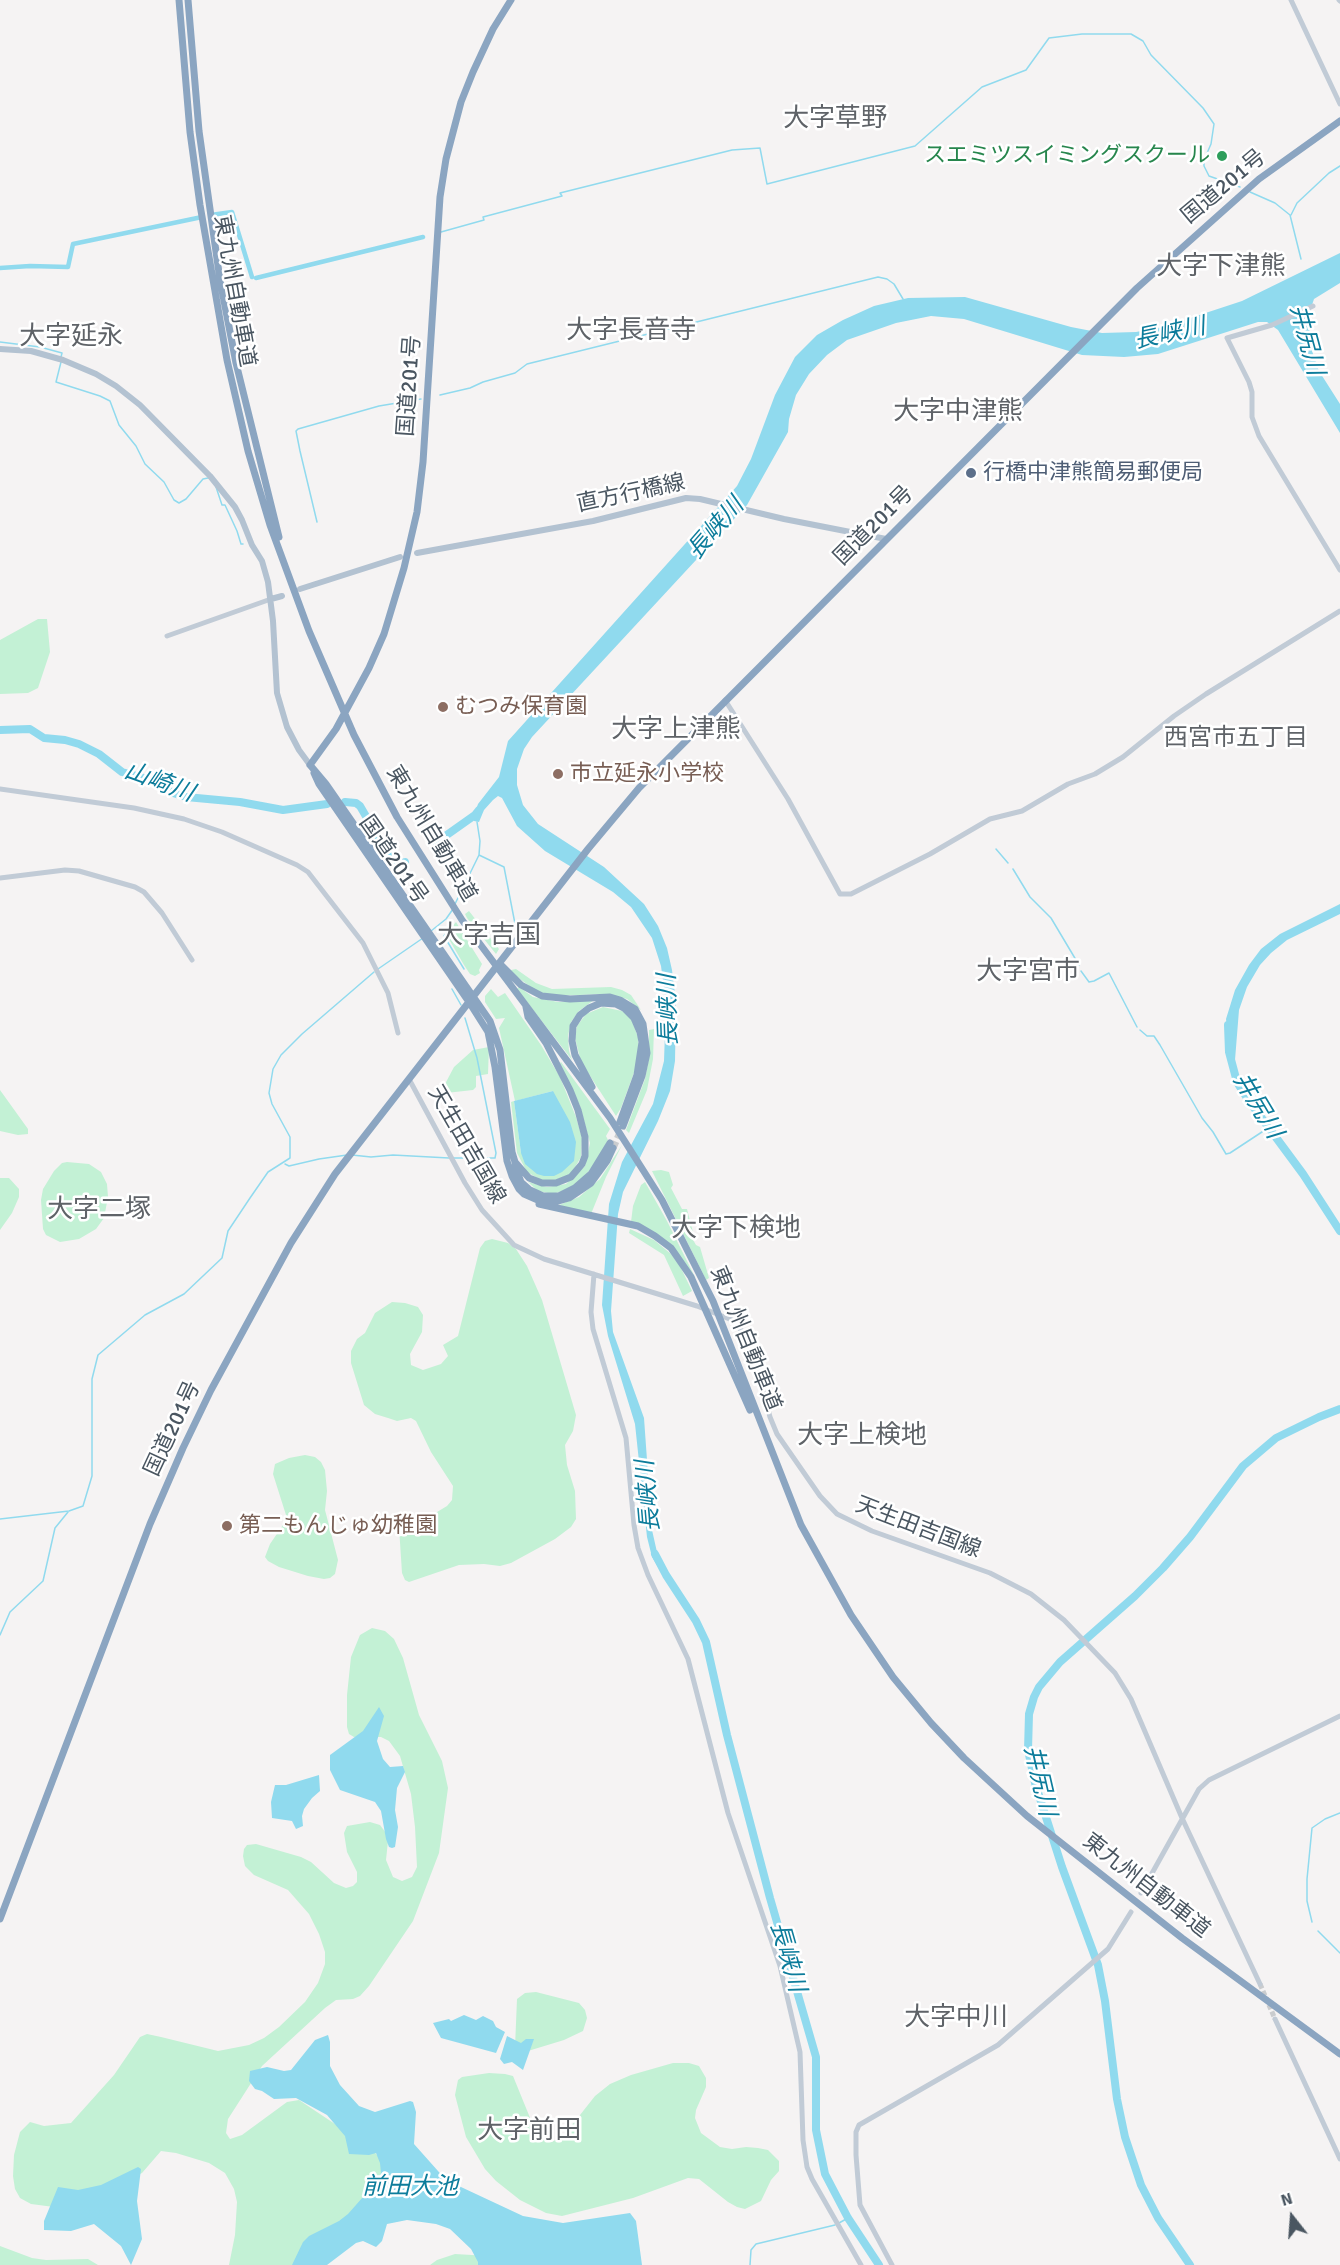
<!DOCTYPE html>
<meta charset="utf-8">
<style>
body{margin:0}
#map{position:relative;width:1340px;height:2265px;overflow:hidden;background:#f5f3f3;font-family:Signika,sans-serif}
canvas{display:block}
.north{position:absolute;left:1262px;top:2187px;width:60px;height:60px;-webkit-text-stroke:4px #fff;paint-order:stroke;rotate:343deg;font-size:16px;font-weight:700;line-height:24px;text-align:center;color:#4a5661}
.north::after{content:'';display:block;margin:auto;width:21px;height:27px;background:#4a5661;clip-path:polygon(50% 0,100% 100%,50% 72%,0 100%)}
</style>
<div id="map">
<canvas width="1340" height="2265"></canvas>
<div class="north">N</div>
</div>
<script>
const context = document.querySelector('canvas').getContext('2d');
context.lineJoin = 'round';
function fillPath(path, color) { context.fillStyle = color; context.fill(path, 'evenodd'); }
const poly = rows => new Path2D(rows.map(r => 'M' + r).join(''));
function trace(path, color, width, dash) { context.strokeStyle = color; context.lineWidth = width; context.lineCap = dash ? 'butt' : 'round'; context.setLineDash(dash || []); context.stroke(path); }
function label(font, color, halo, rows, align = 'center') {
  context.font = font + ' Signika,"Noto Sans JP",sans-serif'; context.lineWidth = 5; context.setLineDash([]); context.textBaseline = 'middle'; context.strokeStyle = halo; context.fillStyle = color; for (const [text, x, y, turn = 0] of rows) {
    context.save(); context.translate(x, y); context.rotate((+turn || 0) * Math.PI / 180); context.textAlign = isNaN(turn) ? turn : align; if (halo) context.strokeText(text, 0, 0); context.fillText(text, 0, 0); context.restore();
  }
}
fillPath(poly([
 [38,619,47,619,50,652,38,688,28,693,0,694,0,640],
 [469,911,499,949,496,954,467,918,465,914],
 [456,922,482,964,479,970,480,973,475,976,470,974,464,965,446,934],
 [516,969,536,983,552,989,611,987,622,990,631,995,641,1010,627,999,605,994,552,996,536,991,512,973,511,970],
 [519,987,533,997,558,1002,594,1000,579,1011,571,1022,568,1036,569,1051,572,1060,517,989],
 [491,989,498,997,505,993,541,1045,560,1077,576,1117,582,1138,581,1157,571,1174,555,1180,541,1180,527,1172,517,1153,511,1102,514,1101,521,1153,553,1091,515,1101,499,1028,505,1018,496,1019,485,1002,485,996],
 [603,1007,622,1011,631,1018,638,1037,639,1052,635,1070,621,1108,616,1116,581,1062,575,1038,577,1026,586,1014],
 [654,1029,653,1059,647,1090,629,1133,626,1130,645,1079,649,1058,649,1030],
 [489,1047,488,1074,476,1076,476,1087,473,1090,446,1093,445,1084,454,1067,473,1050],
 [561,1062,610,1129,606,1136,608,1140,597,1161,583,1178,571,1188,553,1194,538,1191,528,1182,547,1187,566,1184,585,1166,590,1143,580,1106,560,1063],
 [0,1090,28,1129,28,1134,18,1135,0,1131],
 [622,1145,606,1177,591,1214,559,1205,579,1197,600,1179],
 [67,1162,89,1164,101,1172,107,1184,108,1197,104,1218,96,1229,79,1239,60,1242,46,1235,43,1229,41,1200,43,1189,54,1171,62,1163],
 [661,1170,669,1172,673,1185,671,1188,682,1209,687,1209,694,1236,692,1238,696,1245,700,1247,709,1278,706,1280,652,1171],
 [0,1178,9,1178,19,1189,19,1197,12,1213,0,1230],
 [645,1182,667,1221,696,1279,675,1249,631,1222,633,1206,641,1185],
 [630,1229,654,1240,671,1254,680,1266,692,1291,683,1296,664,1255,629,1233],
 [492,1239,508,1243,516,1249,527,1266,542,1300,576,1415,573,1431,565,1445,567,1465,575,1491,576,1519,571,1527,555,1539,511,1563,500,1566,484,1564,459,1565,409,1582,405,1580,402,1573,399,1527,402,1519,405,1517,437,1512,447,1506,452,1500,453,1486,431,1452,416,1421,411,1418,397,1421,388,1418,375,1414,364,1405,351,1363,351,1351,357,1339,365,1333,375,1313,392,1302,405,1303,418,1307,423,1315,422,1332,410,1354,411,1365,423,1370,441,1364,448,1356,443,1345,458,1336,480,1248,485,1241],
 [305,1455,315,1457,321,1462,325,1470,327,1491,325,1510,338,1560,335,1574,330,1578,324,1579,308,1576,279,1567,268,1561,265,1557,270,1544,285,1522,286,1515,273,1474,275,1464,289,1458],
 [372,1628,385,1631,394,1639,403,1658,419,1715,442,1761,448,1788,439,1853,413,1921,369,1986,360,1996,353,1999,336,2000,325,2008,262,2066,228,2119,226,2133,230,2139,242,2135,287,2102,299,2100,371,2148,388,2168,318,2265,229,2265,235,2235,237,2202,234,2189,225,2173,209,2163,176,2153,161,2151,142,2173,118,2185,54,2207,31,2204,20,2198,15,2189,13,2176,14,2155,20,2132,30,2122,44,2126,71,2123,114,2075,140,2037,147,2034,161,2037,218,2051,249,2045,264,2038,279,2027,305,2002,318,1983,325,1964,325,1952,319,1934,309,1914,288,1890,254,1875,245,1866,243,1856,244,1849,247,1845,256,1844,301,1857,311,1862,334,1883,346,1888,353,1886,357,1882,357,1872,347,1852,344,1833,347,1826,370,1822,380,1825,386,1833,388,1841,386,1860,393,1877,402,1881,412,1877,417,1867,415,1827,411,1794,400,1756,389,1741,381,1737,354,1737,349,1734,347,1727,347,1695,351,1657,360,1635],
 [536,1992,579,2003,585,2010,587,2018,583,2031,564,2040,528,2051,515,2047,517,1999,525,1993],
 [673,2063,689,2063,699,2066,706,2078,706,2087,696,2110,695,2118,701,2133,720,2147,732,2149,746,2147,758,2148,768,2150,779,2161,779,2171,771,2180,761,2201,745,2209,737,2207,728,2202,699,2179,688,2178,633,2198,562,2216,546,2213,520,2200,496,2181,485,2169,466,2137,455,2095,458,2080,462,2077,489,2073,505,2074,513,2076,535,2130,540,2138,552,2142,565,2134,595,2096,610,2084,631,2075],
 [0,2246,32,2258,46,2260,88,2259,98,2265,0,2265],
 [455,2254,489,2256,496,2265,430,2265,437,2260]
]), '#c3f1d5');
fillPath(poly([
 [1340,253,1340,283,1314,299,1309,314,1310,345,1319,371,1340,404,1340,433,1278,330,1267,322,1258,322,1158,354,1124,357,1082,355,964,319,931,316,896,323,847,340,827,355,809,374,796,395,789,419,788,432,747,505,532,737,524,749,517,769,517,785,523,805,538,824,604,867,644,904,658,926,667,948,672,970,676,1002,675,1061,670,1091,658,1121,623,1192,618,1214,611,1311,613,1332,644,1418,652,1530,659,1561,658,1567,652,1557,647,1537,635,1424,608,1336,602,1305,609,1204,622,1162,653,1104,664,1061,666,1003,661,966,652,938,631,907,613,892,545,851,517,826,502,798,498,796,493,800,484,810,479,822,474,821,474,815,478,804,499,777,508,741,737,486,751,459,775,395,795,357,817,335,843,320,874,306,908,298,965,297,1071,327,1102,333,1136,332,1163,327,1242,301],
 [1340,904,1340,914,1287,940,1271,953,1260,965,1247,987,1239,1010,1235,1060,1231,1064,1226,1019,1235,990,1249,965,1261,949,1280,934],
 [553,1091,570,1122,576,1142,574,1161,562,1172,554,1176,544,1176,537,1174,525,1164,521,1153,514,1101],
 [379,1707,384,1716,377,1741,383,1759,390,1767,403,1766,405,1772,397,1788,395,1810,398,1827,395,1847,392,1848,389,1847,386,1839,381,1811,375,1802,340,1790,330,1770,330,1755,363,1731],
 [319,1775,320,1791,312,1798,304,1809,302,1816,303,1826,296,1829,292,1821,272,1818,271,1802,275,1785,286,1785],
 [464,2015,476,2020,483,2016,493,2021,496,2027,505,2032,496,2053,441,2038,433,2023,449,2019,451,2021],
 [328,2035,330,2042,330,2066,340,2085,359,2106,375,2112,410,2101,413,2102,416,2112,414,2144,446,2180,523,2216,563,2223,630,2213,636,2221,642,2265,478,2265,478,2262,471,2249,450,2229,436,2224,407,2220,387,2224,382,2241,376,2247,363,2241,356,2243,327,2265,292,2265,303,2242,309,2236,339,2221,348,2214,378,2180,381,2173,380,2163,376,2153,369,2155,349,2154,345,2136,327,2115,296,2098,274,2099,262,2091,255,2089,249,2081,250,2071,267,2067,284,2071,291,2070,315,2040],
 [507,2036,521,2043,526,2039,534,2039,523,2070,512,2062,504,2064,500,2059],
 [138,2167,141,2169,137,2201,142,2239,131,2265,121,2246,94,2224,71,2231,44,2230,44,2221,58,2187,78,2190,101,2185]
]), '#90daee');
trace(poly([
 [1250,192,1275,203,1290,215,1301,259],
 [1291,215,1297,203,1329,173,1340,166],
 [441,232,484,220,483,217,562,196,560,193,732,150,760,148,767,184,915,146,982,87,1026,70,1049,38,1082,34,1131,34,1143,41,1151,55,1203,108,1214,124,1211,144,1204,160,1204,166,1209,176,1240,187],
 [0,342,40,347,62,353,61,357],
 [61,362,56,382,100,396,110,401,119,425,136,446,145,464,164,482,174,500,179,503,186,499,203,479,208,478],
 [440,395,470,388,483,382,515,373,527,364,878,277,887,279,894,284,903,299],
 [216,487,222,505,225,505,237,531,241,544,243,544],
 [317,522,300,451,296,431,298,429,379,406,421,399],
 [996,849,1008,863],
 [479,855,504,867,517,934],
 [1013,869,1030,897,1051,918,1079,965],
 [455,904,479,855,480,841,477,822],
 [450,928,444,936,464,969],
 [431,931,446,919,453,909],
 [378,969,423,938],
 [1081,971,1089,982,1094,981,1109,973,1137,1027],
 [452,989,461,1005],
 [1140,1030,1147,1036,1154,1036,1160,1045,1202,1118,1213,1132,1226,1154,1230,1153,1268,1128],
 [352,1155,371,1157,393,1155,449,1158],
 [453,1158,495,1158,496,1153,477,1058,465,1018],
 [285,1164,289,1166,319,1159,347,1155],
 [0,1519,69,1511,83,1506,92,1476,92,1379,98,1355,145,1315,184,1294,222,1258,228,1231,250,1198,268,1172,290,1158,290,1137,272,1104,269,1093,273,1069,281,1055,302,1034,374,972],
 [0,1635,10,1612,43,1581,55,1528,68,1512],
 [1312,1922,1307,1901,1307,1879,1312,1828,1325,1819,1340,1813],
 [1318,1931,1340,1953],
 [839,2223,848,2218],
 [750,2265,751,2250,756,2244,835,2225]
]), '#90daee', 1.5);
trace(poly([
 [211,215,232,212,252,277],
 [0,268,30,266,68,267,73,244,202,217],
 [256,278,423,237]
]), '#90daee', 4.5);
trace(poly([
 [0,730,30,729,44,738,65,740,79,744,99,754,122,772,148,779,173,793,186,797,240,802,283,810,327,804],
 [345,802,356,803,360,806,392,861,398,864,405,862],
 [434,844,475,815,479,810],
 [1228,1025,1229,1052,1237,1082,1249,1101,1303,1174,1340,1231],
 [655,1554,666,1575,696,1621,706,1642,727,1735,770,1898,816,2057,816,2130,825,2174,848,2218,879,2265],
 [1190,2265,1158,2218,1141,2185,1125,2137,1117,2099,1105,2001,1098,1965,1062,1867,1035,1783,1028,1750,1029,1714,1034,1697,1039,1687,1060,1662,1135,1596,1163,1568,1190,1537,1243,1466,1276,1438,1319,1417,1340,1409]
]), '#90daee', 8);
trace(poly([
 [1260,1984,1275,2019]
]), '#caccce', 5, [5, 2.5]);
trace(poly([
 [613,1148,623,1126]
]), '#caccce', 7, [7, 3.5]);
trace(poly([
 [1291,0,1340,104],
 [1339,0,1340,1],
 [1313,306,1272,325,1227,338,1249,382,1252,392,1252,417,1259,436,1340,570],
 [167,636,271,599],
 [725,700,788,799,840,894,851,894,930,854,990,819,1022,811,1068,784,1095,774,1123,757,1174,716,1206,694,1340,611],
 [0,789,134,808,184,819,222,832,297,865,308,872,363,943,388,993,398,1033],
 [0,878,65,870,79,871,135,887,144,892,162,913,192,960],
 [409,1079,465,1183,482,1210,514,1245,544,1259,697,1306,732,1320,742,1331,750,1345,770,1417,777,1434,820,1496,837,1514,872,1531,990,1573,1031,1594,1064,1620,1115,1673,1131,1699,1182,1818,1260,1984],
 [594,1274,591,1312,593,1329,626,1438,634,1525,638,1548,648,1575,688,1659,728,1813,780,1966,800,2052,803,2140,807,2167,812,2179,861,2265],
 [1141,1893,1199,1789,1209,1780,1340,1716],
 [1275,2019,1340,2159],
 [892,2265,860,2205,856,2155,856,2132,859,2125,998,2045,1108,1949,1131,1912]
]), '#c1cbd6', 5);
trace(poly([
 [0,349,31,351,63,360,96,374,116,386,140,405,210,476,235,507,242,520,252,545,262,561,268,582,273,621,277,693,287,727,299,750,310,765],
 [417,553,593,521,686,498,700,499,784,519,886,539],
 [300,589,400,557],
 [271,599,282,596]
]), '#b3c2d1', 6);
trace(poly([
 [179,0,190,132,200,205,227,360,248,451,270,525,309,631,354,735,397,817,462,920,610,1118,662,1200,713,1301,801,1525,851,1615,893,1677,931,1723,964,1758,1027,1816,1182,1938,1340,2054],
 [188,0,199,131,220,280,236,363,279,537],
 [310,765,336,729,369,668,384,634,404,568,417,512,423,462,440,197,446,159,461,102,473,72,493,29,511,0],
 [310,765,326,784,490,1021,500,1050,512,1152,515,1162,529,1178,542,1183,556,1183,571,1177,582,1164,585,1156,585,1137,578,1110,570,1090,546,1043,528,1017,526,1007],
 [314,773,319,784,469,1002,488,1032,495,1067,507,1161,512,1176,519,1189,524,1194,540,1201,555,1202,569,1198,591,1183,607,1161,613,1148],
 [501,965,521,985,542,996,570,999,610,997,620,1000,635,1009,643,1024,647,1053,642,1076,623,1126],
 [592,1087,575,1055,572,1041,573,1026,580,1015,589,1008,601,1003,616,1004,624,1008,634,1018,640,1032,642,1042,637,1075,620,1122],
 [515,1166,521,1182,530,1190,543,1196,559,1196,575,1188,591,1174,610,1143],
 [539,1204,638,1226,655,1236,671,1248,691,1277,750,1410],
 [0,1919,150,1524,183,1448,211,1390,291,1243,335,1174,588,849,639,788,1137,288,1259,179,1340,121]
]), '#8ba5c1', 7);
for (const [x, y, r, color] of [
 [1222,156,6,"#2e9e5b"],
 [971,473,6,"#5c6f8a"],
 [443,707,6,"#8d6e63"],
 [558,774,6,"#8d6e63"],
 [227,1526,6,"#8d6e63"]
]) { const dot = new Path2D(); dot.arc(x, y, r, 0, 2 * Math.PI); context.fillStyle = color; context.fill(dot); trace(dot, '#fff', 2); }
label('22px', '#27864d', '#fff', [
 ["スエミツスイミングスクール",1210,156]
], 'right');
label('22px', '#4a5661', '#fff', [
 ["国道201号",1224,187,-40],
 ["東九州自動車道",234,291,80],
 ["国道201号",410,386,-86],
 ["直方行橋線",631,494,-12],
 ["国道201号",874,526,-45],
 ["東九州自動車道",431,834,59],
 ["国道201号",393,860,55],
 ["天生田吉国線",466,1145,60],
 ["東九州自動車道",745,1339,68],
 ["国道201号",173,1429,-65],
 ["天生田吉国線",918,1528,21],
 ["東九州自動車道",1146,1886,38]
]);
label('22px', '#4e5e75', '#fff', [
 ["行橋中津熊簡易郵便局",983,473]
], 'left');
label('22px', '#785e54', '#fff', [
 ["むつみ保育園",455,707],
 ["市立延永小学校",570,774],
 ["第二もんじゅ幼稚園",239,1526]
], 'left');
label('italic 24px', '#0c7c9b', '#fff', [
 ["長峡川",1170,334,-12],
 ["井尻川",1306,340,75],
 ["長峡川",716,529,-49],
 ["山崎川",159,783,20],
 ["長峡川",669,1010,-92],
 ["井尻川",1257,1106,59],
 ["長峡川",649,1496,-95],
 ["井尻川",1039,1781,77],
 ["長峡川",787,1957,74],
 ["前田大池",410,2188]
]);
label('24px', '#5f6368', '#fff', [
 ["西宮市五丁目",1236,739]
]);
label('26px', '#5f6368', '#fff', [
 ["大字草野",835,119],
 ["大字下津熊",1221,267],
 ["大字長音寺",631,331],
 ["大字延永",71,337],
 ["大字中津熊",958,412],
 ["大字上津熊",676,730],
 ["大字吉国",489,936],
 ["大字宮市",1028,972],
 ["大字二塚",99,1210],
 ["大字下検地",736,1229],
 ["大字上検地",862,1436],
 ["大字中川",956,2018],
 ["大字前田",529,2131]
]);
</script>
